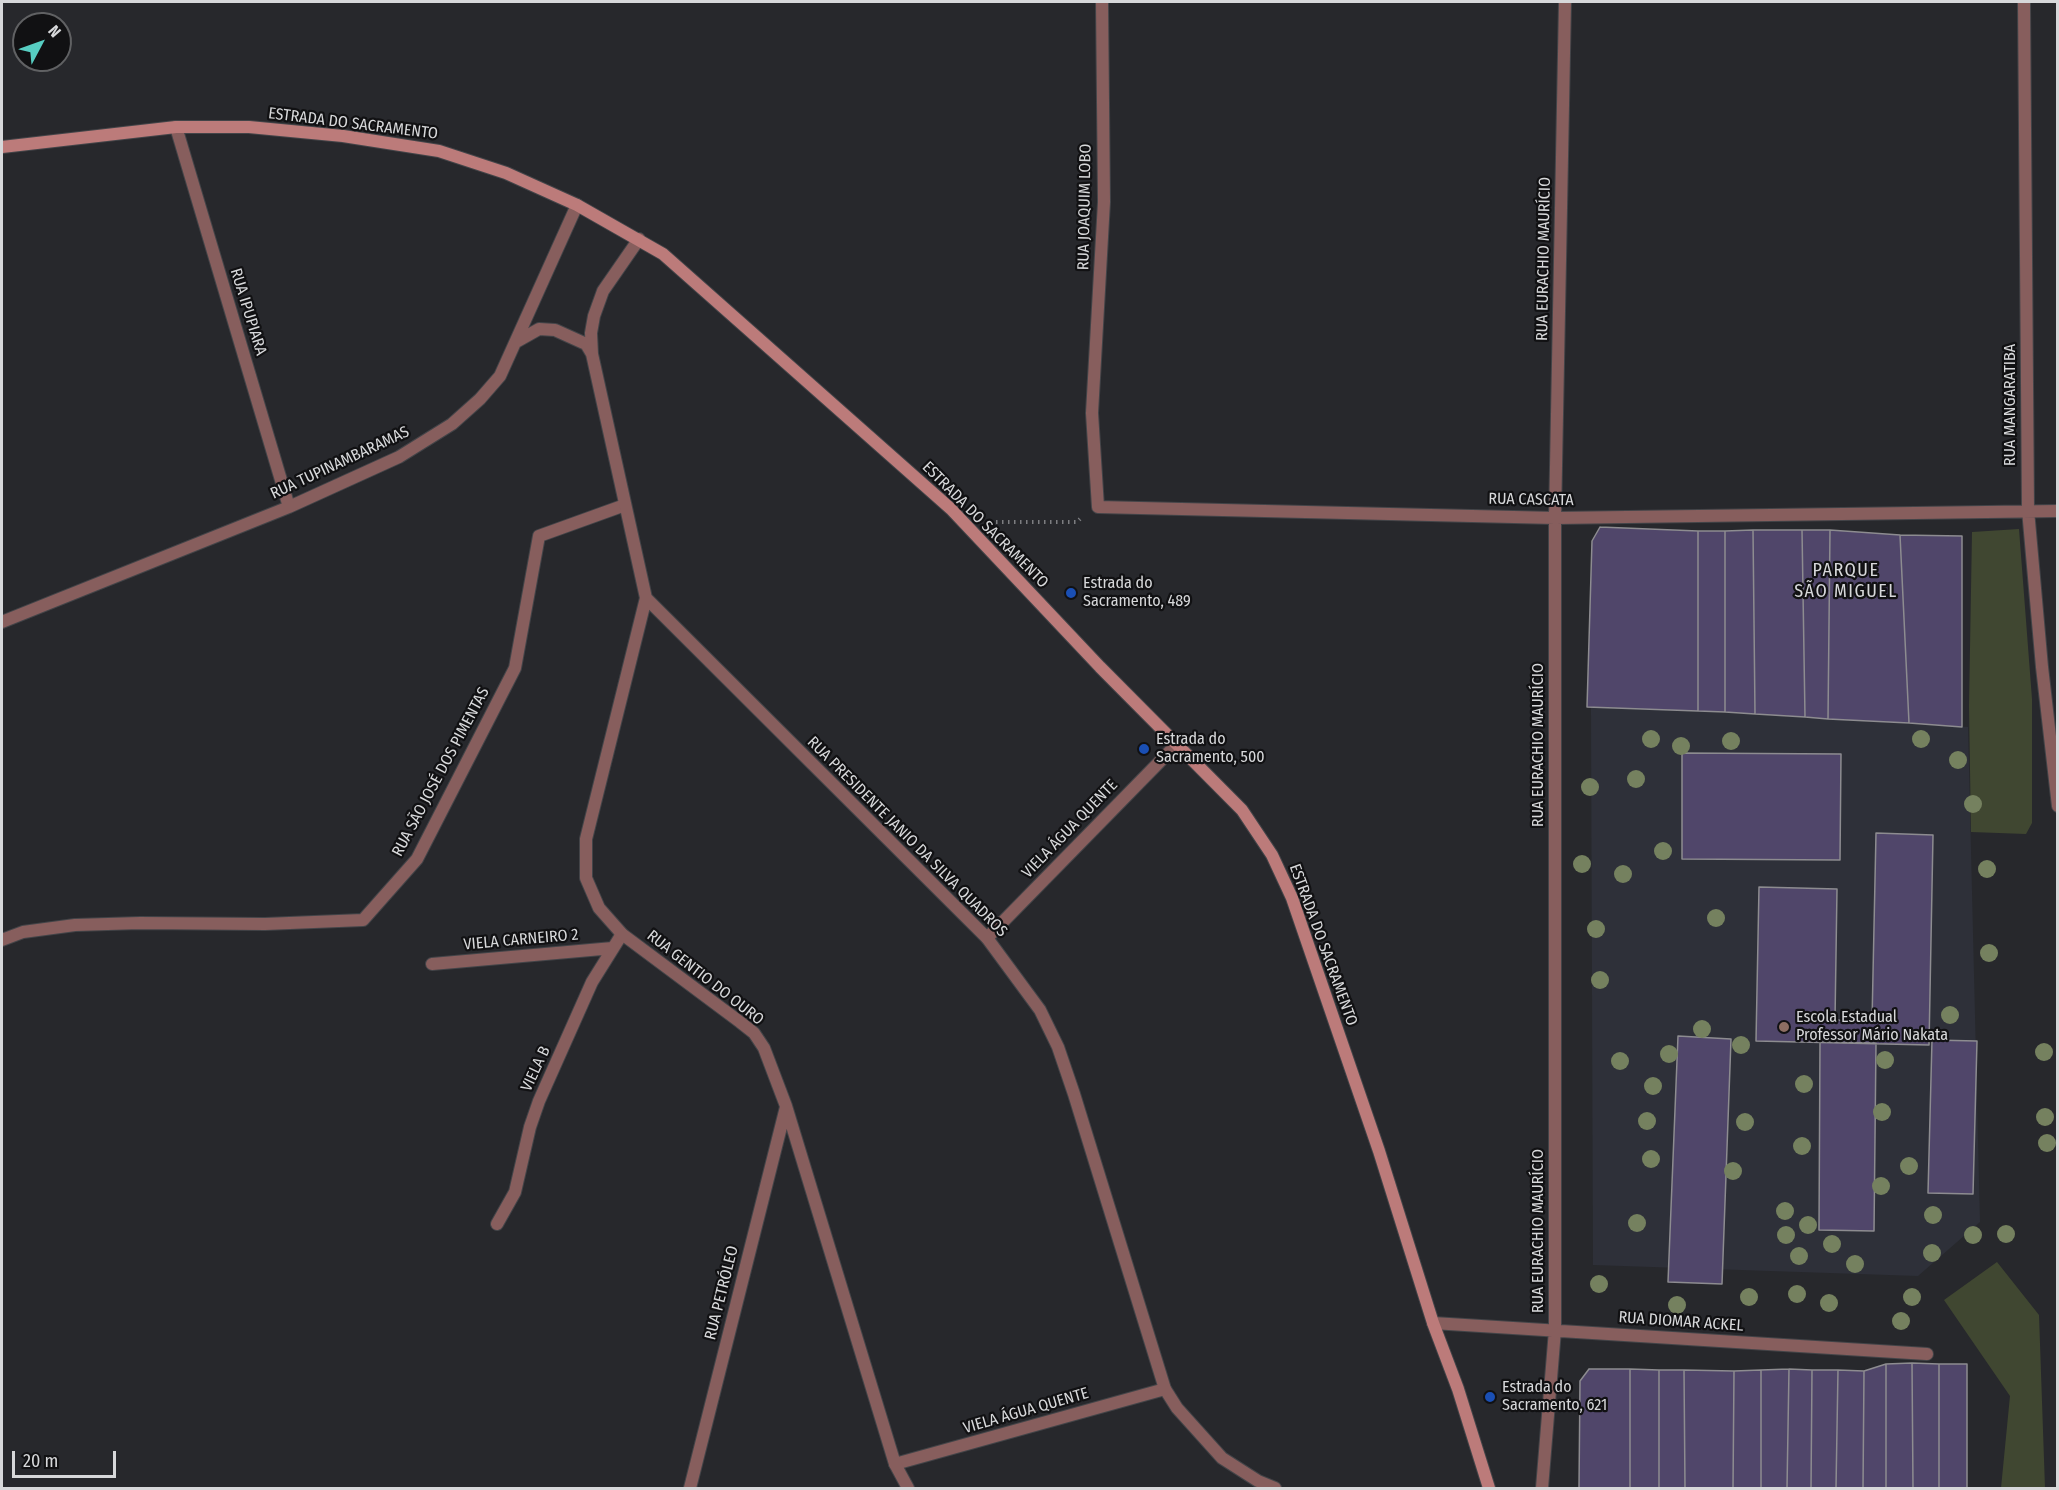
<!DOCTYPE html>
<meta charset="utf-8">
<style>
body{margin:0}
#map{position:relative;width:2059px;height:1490px;overflow:hidden;background:#27282c;font-family:"Fira Sans Condensed",sans-serif}
canvas{display:block}
.frame{position:absolute;inset:0;border:3px solid #d7d8da;pointer-events:none}
.north{position:absolute;left:12px;top:12px;width:60px;height:60px;box-sizing:border-box;background:#111113;border:2px solid #606163;border-radius:50%;rotate:49deg;font-size:16px;font-weight:700;line-height:24px;text-align:center;color:#d7d8da}
.north::after{content:'';display:block;margin:auto;width:21px;height:27px;background:#57cec2;clip-path:polygon(50% 0,100% 100%,50% 72%,0 100%)}
.scale{position:absolute;left:12px;top:1451px;width:104px;height:27px;box-sizing:border-box;border:3px solid #d7d8da;border-top:0;padding-left:8px;font-size:18px;line-height:21px;white-space:nowrap;color:#d7d8da;-webkit-text-stroke:4px #111113;paint-order:stroke}
</style>
<div id="map">
<canvas width="2059" height="1490"></canvas>
<div class="frame"></div>
<div class="north">N</div>
<div class="scale">20 m</div>
</div>
<script>
const context = document.querySelector('canvas').getContext('2d');
context.lineJoin = 'round';
function fillPath(path, color) { context.fillStyle = color; context.fill(path, 'evenodd'); }
const poly = rows => new Path2D(rows.map(r => 'M' + r).join(''));
function trace(path, color, width, dash) { context.strokeStyle = color; context.lineWidth = width; context.lineCap = dash ? 'butt' : 'round'; context.setLineDash(dash || []); context.stroke(path); }
function label(font, color, halo, rows, align = 'center') {
  context.font = font + ' "Fira Sans Condensed",sans-serif'; context.lineWidth = 4.5; context.setLineDash([]); context.textBaseline = 'middle'; context.strokeStyle = halo; context.fillStyle = color; for (const [text, x, y, turn = 0] of rows) {
    context.save(); context.translate(x, y); context.rotate((+turn || 0) * Math.PI / 180); context.textAlign = isNaN(turn) ? turn : align; if (halo) context.strokeText(text, 0, 0); context.fillText(text, 0, 0); context.restore();
  }
}
fillPath(poly([
 [1591,707,1698,711,1968,727,1980,1222,1918,1276,1593,1265]
]), '#2e3039');
fillPath(poly([
 [2019,529,2032,699,2032,823,2026,834,1971,832,1969,706,1972,532],
 [1997,1262,2039,1315,2045,1488,2001,1488,2010,1396,1944,1300]
]), '#404731');
const building = poly([
 [1600,527,1698,531,1698,711,1587,707,1592,541,1600,527],
 [1753,530,1755,714,1725,712,1725,531,1753,530],
 [1753,530,1802,530,1805,717,1755,714,1753,530],
 [1802,530,1830,530,1828,719,1805,717,1802,530],
 [1830,530,1900,535,1909,723,1828,719,1830,530],
 [1698,531,1725,531,1725,712,1698,711,1698,531],
 [1900,535,1962,536,1962,727,1909,723,1900,535],
 [1682,753,1841,754,1840,860,1682,859,1682,753],
 [1876,833,1933,835,1929,1045,1756,1041,1759,887,1837,889,1835,1020,1872,1021,1876,833],
 [1678,1036,1731,1039,1722,1284,1668,1282,1678,1036],
 [1932,1040,1977,1041,1973,1194,1928,1193,1932,1040],
 [1820,1042,1876,1043,1874,1231,1819,1230,1820,1042],
 [1912,1363,1939,1364,1939,1488,1913,1488,1912,1363],
 [1912,1363,1913,1488,1886,1488,1886,1364,1912,1363],
 [1886,1364,1886,1488,1863,1488,1864,1371,1886,1364],
 [1939,1364,1967,1364,1967,1488,1939,1488,1939,1364],
 [1589,1369,1630,1369,1630,1488,1579,1488,1580,1381,1589,1369],
 [1630,1369,1659,1370,1659,1488,1630,1488,1630,1369],
 [1789,1369,1812,1370,1811,1488,1787,1488,1789,1369],
 [1789,1369,1787,1488,1761,1488,1761,1370,1789,1369],
 [1659,1370,1684,1370,1685,1488,1659,1488,1659,1370],
 [1684,1370,1734,1371,1733,1488,1685,1488,1684,1370],
 [1761,1370,1761,1488,1733,1488,1734,1371,1761,1370],
 [1812,1370,1838,1370,1836,1488,1811,1488,1812,1370],
 [1838,1370,1864,1371,1863,1488,1836,1488,1838,1370]
]);
fillPath(building, '#50466a');
trace(building, '#8d8c90', 1.5);
const lane = poly([
 [987,938,1177,744],
 [2,940,23,932,75,925,140,923,265,924,363,920,417,859,515,668,539,536,625,505],
 [432,964,613,948],
 [497,1224,515,1192,530,1127,539,1101,592,982,622,934],
 [895,1464,1165,1389]
]);
const street = poly([
 [1102,2,1104,202,1092,413,1098,507,1555,518,2058,511],
 [2024,2,2028,510,2042,667,2058,806],
 [176,127,289,507],
 [639,239,603,291,594,316,591,333,592,354,646,598,987,938,1040,1010,1058,1047,1074,1094,1165,1389,1177,1408,1222,1458,1258,1481,1275,1488],
 [516,342,539,329,555,330,586,344,592,354],
 [646,598,586,839,586,878,599,908,622,934,740,1022,754,1033,764,1048,786,1106,895,1464,908,1488],
 [2,622,289,507,399,457,452,424,480,399,500,376,577,205],
 [1433,1323,1927,1354],
 [690,1488,786,1107],
 [1542,1488,1555,1330,1555,518,1565,2]
]);
const secondary = poly([
 [2,147,176,127,249,127,343,136,439,151,506,173,577,205,663,254,951,509,1100,667,1242,810,1272,855,1292,898,1379,1151,1433,1323,1458,1389,1489,1488]
]);
trace(lane, '#434448', 14);
trace(street, '#434448', 14);
trace(secondary, '#434448', 14);
trace(poly([
 [996,522,1077,522,1080,519]
]), '#7c7d80', 4, [1.5, 4.5]);
trace(lane, '#875e5d', 12);
trace(street, '#875e5d', 12);
trace(secondary, '#bc7b7a', 12);
context.fillStyle = '#75815f';
for (const [x, y] of [
 [1651,739],
 [1921,739],
 [1731,741],
 [1681,746],
 [1958,760],
 [1636,779],
 [1590,787],
 [1973,804],
 [1663,851],
 [1582,864],
 [1987,869],
 [1623,874],
 [1716,918],
 [1596,929],
 [1989,953],
 [1600,980],
 [1950,1015],
 [1702,1029],
 [1741,1045],
 [2044,1052],
 [1669,1054],
 [1885,1060],
 [1620,1061],
 [1804,1084],
 [1653,1086],
 [1882,1112],
 [2045,1117],
 [1647,1121],
 [1745,1122],
 [2047,1143],
 [1802,1146],
 [1651,1159],
 [1909,1166],
 [1733,1171],
 [1881,1186],
 [1785,1211],
 [1933,1215],
 [1637,1223],
 [1808,1225],
 [2006,1234],
 [1786,1235],
 [1973,1235],
 [1832,1244],
 [1932,1253],
 [1799,1256],
 [1855,1264],
 [1599,1284],
 [1797,1294],
 [1749,1297],
 [1912,1297],
 [1829,1303],
 [1677,1305],
 [1901,1321]
]) { context.beginPath(); context.arc(x, y, 9, 0, 2 * Math.PI); context.fill(); }
for (const [x, y, r, color] of [
 [1071,593,6,"#1a4fb4"],
 [1144,749,6,"#1a4fb4"],
 [1784,1027,6,"#8d6e63"],
 [1490,1397,6,"#1a4fb4"]
]) { const dot = new Path2D(); dot.arc(x, y, r, 0, 2 * Math.PI); context.fillStyle = color; context.fill(dot); trace(dot, '#111113', 2); }
label('16px', '#d7d8da', '#111113', [
 ["ESTRADA DO SACRAMENTO",353,124,7],
 ["RUA JOAQUIM LOBO",1085,207,-89],
 ["RUA EURACHIO MAURÍCIO",1544,259,-89],
 ["RUA IPUPIARA",248,312,73],
 ["RUA MANGARATIBA",2011,405,-90],
 ["RUA TUPINAMBARAMAS",340,463,-25],
 ["RUA CASCATA",1531,500,1],
 ["ESTRADA DO SACRAMENTO",985,525,45],
 ["RUA EURACHIO MAURÍCIO",1539,745,-90],
 ["RUA SÃO JOSÉ DOS PIMENTAS",441,772,-62],
 ["VIELA ÁGUA QUENTE",1070,829,-46],
 ["RUA PRESIDENTE JANIO DA SILVA QUADROS",907,837,45],
 ["VIELA CARNEIRO 2",521,940,-5],
 ["ESTRADA DO SACRAMENTO",1323,945,70],
 ["RUA GENTIO DO OURO",705,978,38],
 ["VIELA B",536,1069,-65],
 ["RUA EURACHIO MAURÍCIO",1539,1231,-90],
 ["RUA PETRÓLEO",722,1293,-76],
 ["RUA DIOMAR ACKEL",1681,1322,4],
 ["VIELA ÁGUA QUENTE",1026,1411,-16]
]);
label('16px', '#d7d8da', '#111113', [
 ["Estrada do",1083,584],
 ["Sacramento, 489",1083,602],
 ["Estrada do",1156,740],
 ["Sacramento, 500",1156,758],
 ["Escola Estadual",1796,1018],
 ["Professor Mário Nakata",1796,1036],
 ["Estrada do",1502,1388],
 ["Sacramento, 621",1502,1406]
], 'left');
context.letterSpacing = '1.5px';
label('18px', '#d7d8da', '#111113', [
 ["PARQUE",1846,571],
 ["SÃO MIGUEL",1846,592]
]);
context.letterSpacing = '0px';
</script>
